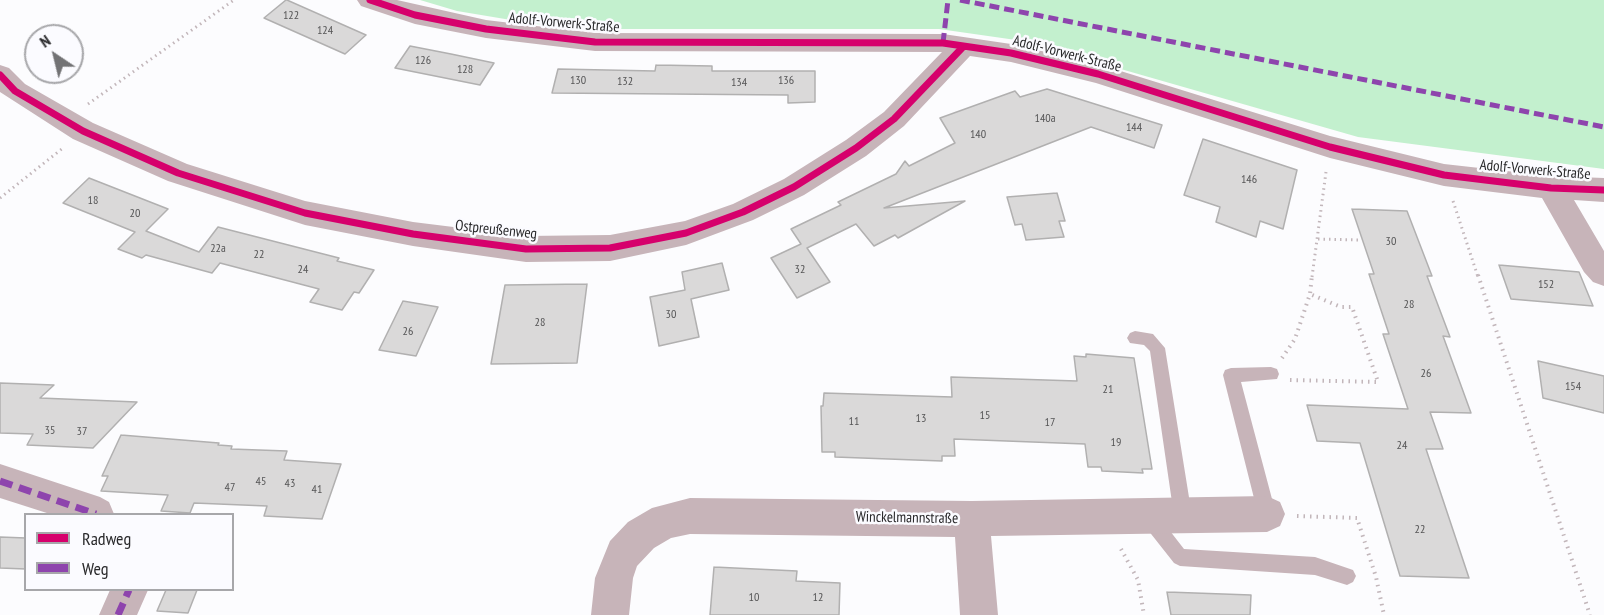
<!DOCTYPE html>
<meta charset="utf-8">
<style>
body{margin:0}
#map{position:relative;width:1604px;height:615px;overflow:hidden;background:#fcfcfe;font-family:"PT Sans Narrow",sans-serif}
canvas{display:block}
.legend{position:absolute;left:24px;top:513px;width:210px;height:78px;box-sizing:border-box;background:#fbfbff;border:2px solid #a7a7aa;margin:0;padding:8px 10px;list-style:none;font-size:18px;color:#29292b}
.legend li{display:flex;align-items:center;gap:12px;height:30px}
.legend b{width:30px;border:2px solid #a7a7aa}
.north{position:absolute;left:24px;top:24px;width:60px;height:60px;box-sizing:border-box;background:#fbfbff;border:2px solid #a7a7aa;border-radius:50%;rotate:325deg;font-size:16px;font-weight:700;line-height:24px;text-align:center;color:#29292b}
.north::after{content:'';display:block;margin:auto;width:21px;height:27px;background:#737375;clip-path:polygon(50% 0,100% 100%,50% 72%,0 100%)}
</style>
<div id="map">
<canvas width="1604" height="615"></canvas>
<ul class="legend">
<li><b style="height:8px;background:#d6006c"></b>Radweg</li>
<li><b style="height:8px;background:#8e44ad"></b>Weg</li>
</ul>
<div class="north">N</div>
</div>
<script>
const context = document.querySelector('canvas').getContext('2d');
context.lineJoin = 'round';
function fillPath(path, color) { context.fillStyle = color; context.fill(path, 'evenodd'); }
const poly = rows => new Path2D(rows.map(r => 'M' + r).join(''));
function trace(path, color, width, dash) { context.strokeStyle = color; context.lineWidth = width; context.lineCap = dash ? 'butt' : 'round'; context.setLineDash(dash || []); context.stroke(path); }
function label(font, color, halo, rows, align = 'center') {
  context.font = font + ' "PT Sans Narrow",sans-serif'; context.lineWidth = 5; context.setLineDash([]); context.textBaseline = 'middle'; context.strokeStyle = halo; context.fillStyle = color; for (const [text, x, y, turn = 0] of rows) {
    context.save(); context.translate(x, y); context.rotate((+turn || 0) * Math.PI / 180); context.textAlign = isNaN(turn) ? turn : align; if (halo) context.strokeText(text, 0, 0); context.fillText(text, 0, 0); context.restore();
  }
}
fillPath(poly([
 [420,0,1604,0,1604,169,1358,137,1023,41,939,29,618,29,535,24,457,11]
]), '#c3f0ce');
const building = poly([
 [286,0,287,0,366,35,345,54,264,18,286,0],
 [410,46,451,54,494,63,480,85,395,68,410,46],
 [656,65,712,66,712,71,815,71,815,102,788,103,788,95,552,93,558,69,655,71,656,65],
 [1047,89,1162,125,1154,148,1091,127,884,208,965,201,898,238,895,235,874,246,856,224,807,248,830,282,797,298,771,258,801,244,791,229,841,205,838,202,896,174,905,161,909,166,955,143,940,118,1015,91,1020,97,1047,89],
 [1203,139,1297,170,1283,229,1260,221,1256,237,1216,222,1220,207,1184,195,1203,139],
 [89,178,168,209,146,231,199,252,218,227,339,258,337,261,374,270,359,293,354,292,342,310,310,302,319,289,220,263,212,273,146,255,142,258,118,249,135,232,63,203,89,178],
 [1057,193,1065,221,1059,221,1064,237,1026,240,1022,224,1015,225,1007,197,1057,193],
 [1352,209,1407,211,1432,276,1427,276,1450,337,1443,336,1471,413,1430,412,1443,449,1426,449,1469,578,1400,576,1360,443,1317,441,1307,405,1408,409,1383,334,1389,334,1369,274,1374,274,1352,209],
 [722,263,729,290,691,299,699,337,659,346,650,297,685,290,682,272,722,263],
 [1499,265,1579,272,1593,306,1511,299,1499,265],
 [587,284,577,363,491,364,505,285,587,284],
 [403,301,438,307,416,356,379,350,403,301],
 [1086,354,1134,358,1152,469,1142,469,1143,473,1102,471,1101,467,1088,467,1085,444,954,439,955,456,942,456,942,461,835,457,835,452,822,452,821,406,823,406,824,393,952,397,951,377,1077,381,1074,356,1086,357,1086,354],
 [1538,361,1604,376,1604,413,1543,398,1538,361],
 [0,383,54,385,40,398,137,402,93,448,27,445,33,434,0,433,0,383],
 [121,435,219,443,218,445,232,446,231,449,287,451,284,460,341,464,322,519,264,516,267,506,194,503,190,513,161,511,168,495,101,491,108,476,102,476,121,435],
 [0,537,26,538,26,569,0,568,0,537],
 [714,567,797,571,796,581,840,583,839,615,710,615,714,567],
 [166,590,197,590,188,613,157,611,166,590],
 [1167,592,1251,595,1250,615,1171,615,1167,592]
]);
fillPath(building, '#dad9d9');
trace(building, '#b1b0b0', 1.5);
trace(poly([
 [88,104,234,0],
 [0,198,63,148],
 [1453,201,1478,277],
 [1318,239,1360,240],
 [1312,277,1326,172]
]), '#c2b6ba', 3, [1.5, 4]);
trace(poly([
 [1478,275,1590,615],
 [1282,358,1295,339,1310,294,1312,275],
 [1290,380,1378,382,1352,307,1341,307,1310,294],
 [1297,516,1357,518,1376,577,1384,615],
 [1121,549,1138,580,1144,615]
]), '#c2b6ba', 4, [1.5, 5]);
fillPath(poly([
 [1135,331,1153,334,1165,348,1192,516,1189,522,1183,524,1177,522,1174,516,1150,351,1144,345,1130,343,1127,338,1130,333,1135,331],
 [1271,367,1277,369,1279,374,1277,379,1241,382,1276,514,1273,520,1267,522,1261,520,1258,514,1223,375,1225,370,1231,368,1271,367],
 [1150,511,1156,513,1184,549,1315,557,1353,570,1356,576,1353,582,1347,585,1315,575,1180,566,1174,563,1144,525,1141,519,1144,513,1150,511]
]), '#c7b4b9');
fillPath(poly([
 [357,0,397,0,486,20,595,33,943,34,1011,44,1098,64,1330,136,1444,164,1551,176,1604,178,1604,202,1574,200,1604,251,1604,286,1593,282,1584,272,1542,198,1444,186,1330,158,1096,83,1011,62,970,56,904,126,866,156,804,195,753,220,686,245,610,261,526,262,413,246,305,225,168,181,73,139,0,92,0,65,9,68,25,84,93,123,187,164,305,201,413,222,526,236,610,235,685,221,733,204,784,179,846,140,884,112,942,52,595,51,486,38,415,24,361,6,357,0],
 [0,464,100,497,109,502,114,514,50,514,0,498,0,464],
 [1267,496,1280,502,1285,514,1280,526,1267,532,991,536,998,615,960,615,955,537,690,534,671,538,654,548,637,566,633,578,629,615,591,615,595,578,610,541,628,522,652,508,690,498,972,501,1267,496],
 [110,590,148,590,137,615,99,615,110,590]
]), '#c7b4b9');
trace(poly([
 [960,0,1604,127],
 [943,43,948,0]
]), '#8e44ad', 5, [10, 5]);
trace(poly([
 [0,481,96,514],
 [118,615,129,590]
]), '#8e44ad', 7, [13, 7]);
trace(poly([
 [370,0,415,15,486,29,595,42,943,43,1011,53,1098,74,1330,147,1444,175,1551,188,1604,190],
 [0,75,15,91,83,131,178,173,305,213,413,234,526,249,610,248,686,233,743,212,794,187,856,148,894,119,962,48]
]), '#d6006c', 7);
label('12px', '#555556', null, [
 ["122",291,16],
 ["124",325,31],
 ["126",423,61],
 ["128",465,70],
 ["130",578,81],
 ["136",786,81],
 ["132",625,82],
 ["134",739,83],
 ["140a",1045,119],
 ["144",1134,128],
 ["140",978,135],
 ["146",1249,180],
 ["18",93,201],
 ["20",135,214],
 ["30",1391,242],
 ["22a",218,249],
 ["22",259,255],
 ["24",303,270],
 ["32",800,270],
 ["152",1546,285],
 ["28",1409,305],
 ["30",671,315],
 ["28",540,323],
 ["26",408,332],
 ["26",1426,374],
 ["154",1573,387],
 ["21",1108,390],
 ["15",985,416],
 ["13",921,419],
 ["11",854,422],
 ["17",1050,423],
 ["35",50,431],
 ["37",82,432],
 ["19",1116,443],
 ["24",1402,446],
 ["45",261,482],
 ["43",290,484],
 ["47",230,488],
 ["41",317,490],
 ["22",1420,530],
 ["10",754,598],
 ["12",818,598]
]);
label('15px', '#29292b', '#fbfbff', [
 ["Adolf-Vorwerk-Straße",564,23,5],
 ["Adolf-Vorwerk-Straße",1067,54,14],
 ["Adolf-Vorwerk-Straße",1535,170,5],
 ["Ostpreußenweg",496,230,6],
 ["Winckelmannstraße",907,518,1]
]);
</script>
